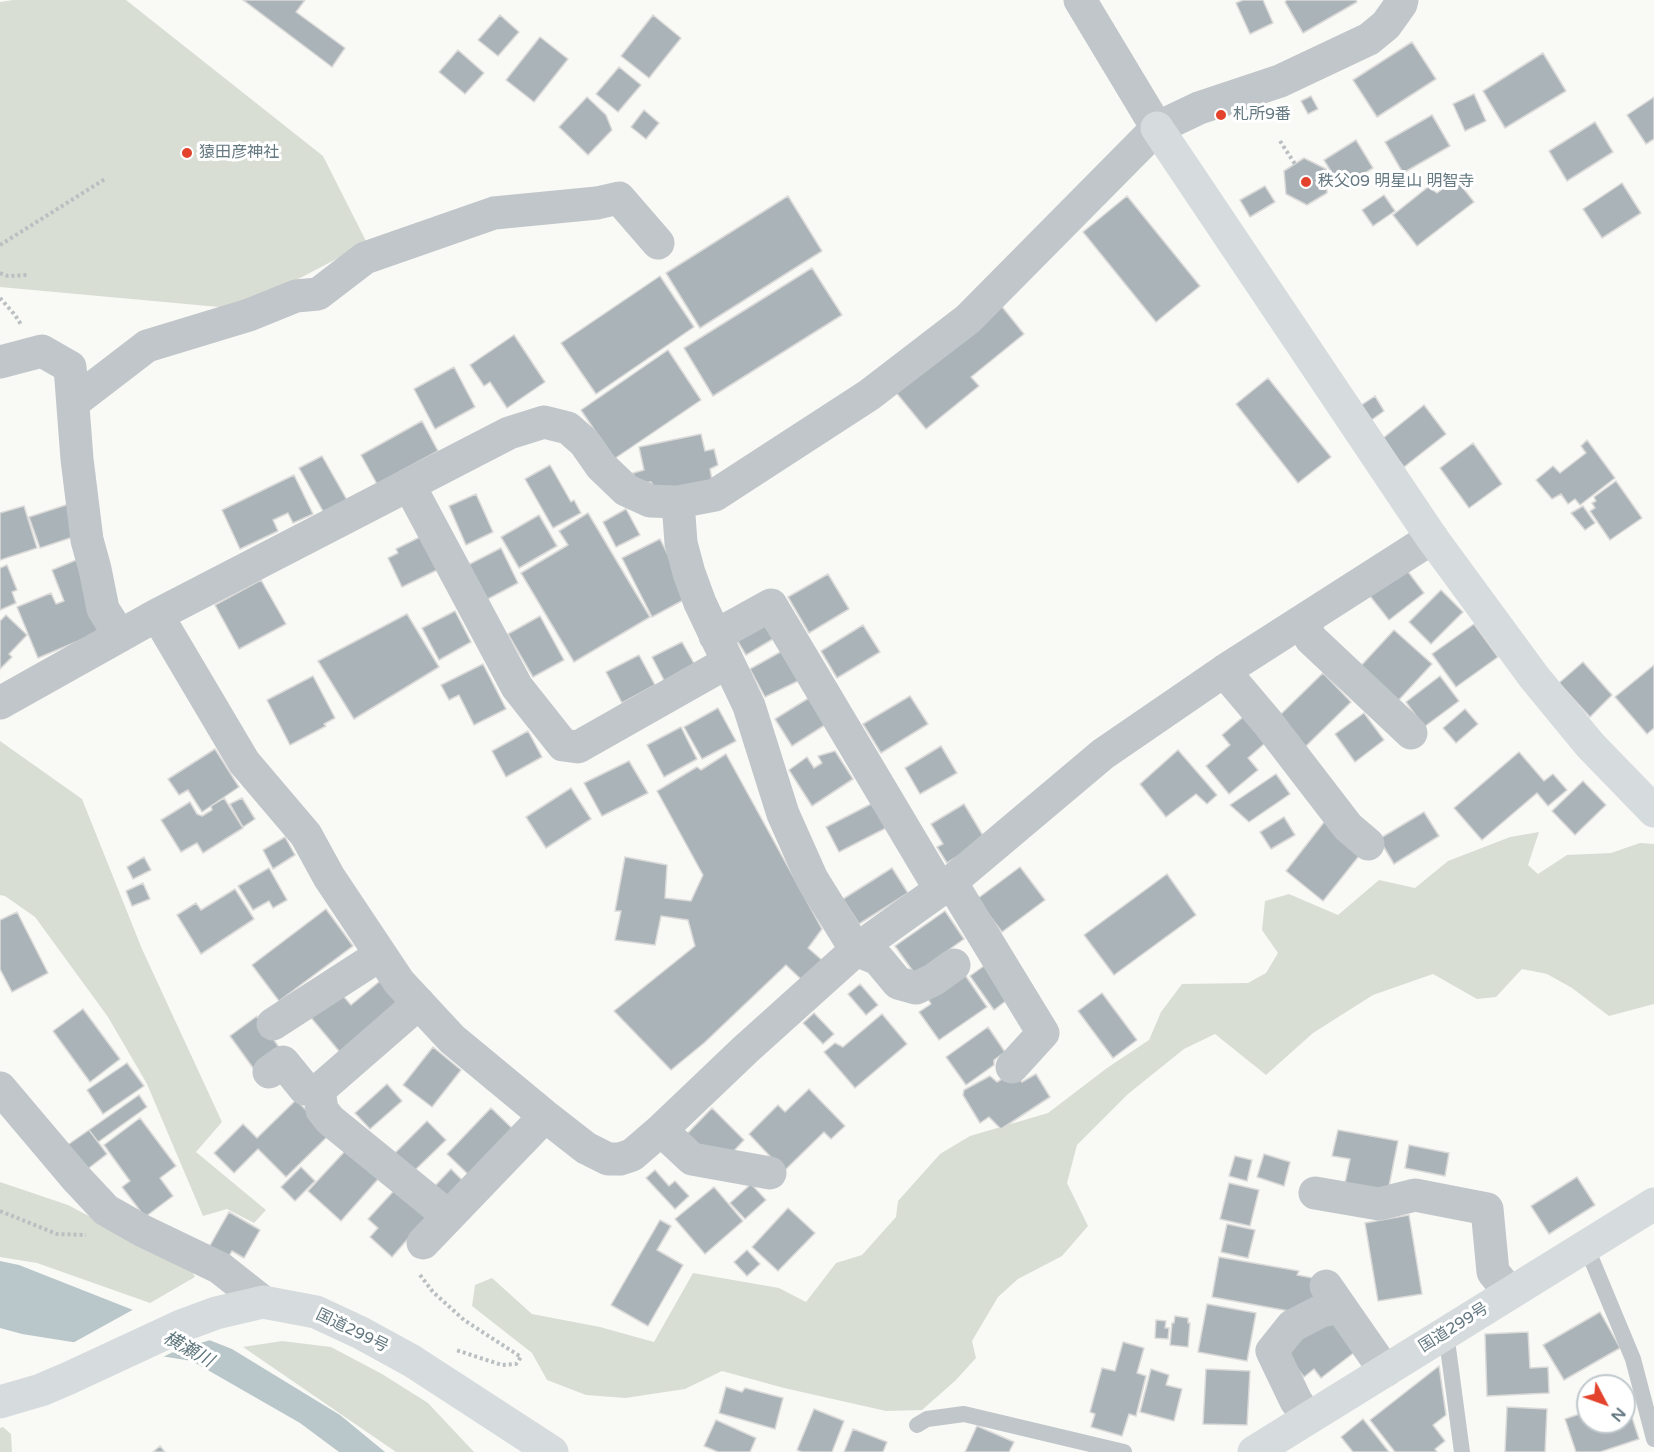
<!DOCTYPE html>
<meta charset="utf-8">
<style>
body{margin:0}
#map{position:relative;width:1654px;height:1452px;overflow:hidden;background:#f9f9f6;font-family:"Varela Round",sans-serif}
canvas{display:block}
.north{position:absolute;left:1576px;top:1374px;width:60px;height:60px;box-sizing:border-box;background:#fff;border:2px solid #c1c9cd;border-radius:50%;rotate:131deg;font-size:16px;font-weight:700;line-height:24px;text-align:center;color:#647881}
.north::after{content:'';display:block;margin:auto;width:21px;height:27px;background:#e3432c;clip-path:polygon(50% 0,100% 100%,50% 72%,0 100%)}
</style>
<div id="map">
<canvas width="1654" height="1452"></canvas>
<div class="north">N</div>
</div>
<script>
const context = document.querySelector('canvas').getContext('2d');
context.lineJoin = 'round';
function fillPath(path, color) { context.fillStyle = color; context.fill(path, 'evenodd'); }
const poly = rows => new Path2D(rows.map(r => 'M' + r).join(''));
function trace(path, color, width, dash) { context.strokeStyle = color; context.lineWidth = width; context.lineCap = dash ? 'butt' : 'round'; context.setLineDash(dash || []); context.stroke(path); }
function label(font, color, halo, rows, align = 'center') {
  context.font = font + ' "Varela Round","Noto Sans JP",sans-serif'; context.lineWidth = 6; context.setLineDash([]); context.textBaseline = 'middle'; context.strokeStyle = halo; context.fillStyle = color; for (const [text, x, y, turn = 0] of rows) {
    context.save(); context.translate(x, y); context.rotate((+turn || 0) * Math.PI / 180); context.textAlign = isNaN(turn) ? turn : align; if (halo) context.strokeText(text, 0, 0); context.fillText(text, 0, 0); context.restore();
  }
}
fillPath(poly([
 [13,0,126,0,323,156,367,243,241,309,0,287,0,2],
 [0,741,82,799,142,949,222,1122,196,1152,266,1210,254,1223,227,1209,203,1216,147,1084,108,1017,35,917,5,896,0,895],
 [1539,832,1528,865,1538,874,1567,855,1611,853,1640,843,1654,844,1654,1004,1609,1016,1572,988,1547,974,1522,969,1496,997,1477,999,1433,974,1373,995,1313,1033,1266,1075,1215,1034,1184,1049,1128,1094,1077,1145,1067,1183,1088,1226,1062,1256,1018,1279,998,1297,972,1341,976,1358,955,1381,922,1410,886,1411,784,1388,722,1371,685,1389,625,1398,586,1395,547,1380,532,1353,472,1306,475,1285,492,1278,532,1314,600,1327,654,1342,693,1273,779,1288,806,1302,836,1263,862,1255,896,1217,898,1201,940,1154,970,1136,1048,1113,1107,1068,1149,1040,1161,1012,1182,984,1248,983,1266,973,1278,953,1262,930,1265,901,1289,894,1338,915,1379,880,1415,888,1448,861,1510,837],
 [0,1182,68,1205,191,1270,195,1277,150,1303,37,1263,0,1257],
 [282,1341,331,1347,382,1374,428,1403,474,1452,396,1452,243,1347],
 [3,1427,11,1434,12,1452,0,1452,0,1428]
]), '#d9ded5');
fillPath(poly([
 [0,1261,19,1265,232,1349,340,1415,385,1452,339,1452,300,1423,192,1361,22,1334,0,1328]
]), '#b9c7ca');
fillPath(poly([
 [136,1308,214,1339,179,1349,159,1359,69,1345]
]), '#f9f9f6');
const building = poly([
 [243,0,305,0,296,12,345,48,332,67,243,0],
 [1243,0,1263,0,1273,23,1250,34,1236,3,1243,0],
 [1287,0,1356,0,1357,2,1303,33,1285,2,1287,0],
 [500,15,519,32,498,56,478,40,500,15],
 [653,15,681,38,649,78,621,56,653,15],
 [540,37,568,59,534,102,506,80,540,37],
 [1412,42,1436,79,1377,117,1353,80,1412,42],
 [458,50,484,73,465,94,439,72,458,50],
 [1543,53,1566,91,1505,128,1483,91,1543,53],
 [619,67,641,85,618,112,596,94,619,67],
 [1474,94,1486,121,1465,131,1453,104,1474,94],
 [1311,96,1318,109,1308,114,1301,101,1311,96],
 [587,97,606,115,612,130,588,155,559,127,587,97],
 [1654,97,1654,139,1646,144,1627,115,1654,97],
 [644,110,659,123,646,139,631,127,644,110],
 [1432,115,1450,146,1403,173,1385,142,1432,115],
 [1595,122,1613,152,1567,181,1549,151,1595,122],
 [1356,140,1373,168,1341,188,1324,160,1356,140],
 [1304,158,1326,169,1327,193,1307,205,1286,194,1284,171,1304,158],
 [1456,179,1474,202,1417,246,1393,215,1428,187,1437,193,1456,179],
 [1622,183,1641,213,1602,238,1583,209,1622,183],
 [1265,186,1275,202,1250,217,1240,200,1265,186],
 [1384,195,1395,211,1373,226,1362,210,1384,195],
 [788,196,822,251,700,328,666,273,788,196],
 [1127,196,1200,286,1156,322,1083,232,1127,196],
 [812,268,842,315,713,396,684,348,812,268],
 [660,276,694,327,596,394,561,343,660,276],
 [999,303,1024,334,971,377,979,386,926,429,894,390,999,303],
 [514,335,545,382,507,408,490,382,484,386,470,365,514,335],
 [668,350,701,400,614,459,581,410,668,350],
 [454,367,475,407,435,429,414,389,454,367],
 [1268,378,1331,457,1298,483,1236,404,1268,378],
 [1375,396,1384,411,1370,421,1360,406,1375,396],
 [1424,405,1446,434,1404,467,1382,439,1424,405],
 [422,421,438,451,377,484,361,455,422,421],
 [701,434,705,451,714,449,718,465,710,469,712,480,657,492,651,482,637,483,633,473,644,470,639,447,701,434],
 [1587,440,1615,478,1580,505,1575,499,1568,504,1561,494,1552,499,1536,480,1553,466,1560,473,1586,453,1581,446,1587,440],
 [1473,443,1502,484,1469,508,1440,468,1473,443],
 [322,456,347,500,324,513,299,468,322,456],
 [550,465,571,502,574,500,581,513,553,528,525,479,550,465],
 [294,475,313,514,293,523,288,513,273,520,278,531,240,549,222,510,294,475],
 [1616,481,1642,518,1610,540,1590,511,1595,508,1592,503,1596,501,1594,497,1616,481],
 [476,494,493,532,466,545,449,506,476,494],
 [69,504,79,535,40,548,29,517,69,504],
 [24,506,37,548,0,560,0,513,24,506],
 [1583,506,1595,523,1585,530,1571,513,1583,506],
 [626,509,640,535,616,547,603,522,626,509],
 [588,513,650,617,574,662,521,573,568,545,559,531,588,513],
 [539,515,557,546,519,568,501,537,539,515],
 [420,537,437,570,402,587,388,558,398,553,396,549,420,537],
 [660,539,689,597,652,617,622,558,660,539],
 [501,548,518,583,484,601,466,566,501,548],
 [81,558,102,631,38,658,17,607,51,593,56,604,64,601,52,570,81,558],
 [7,565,17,590,12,592,16,603,0,610,0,568,7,565],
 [1406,569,1424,593,1389,620,1370,596,1406,569],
 [828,574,849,609,809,633,788,597,828,574],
 [261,580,286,624,239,649,215,605,261,580],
 [1441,590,1463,612,1431,644,1409,622,1441,590],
 [455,611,471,642,439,660,422,628,455,611],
 [407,614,439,667,354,719,318,661,407,614],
 [6,615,27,635,9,654,12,657,0,669,0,621,6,615],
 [540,616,564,660,533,677,508,634,540,616],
 [762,621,773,639,746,655,735,637,762,621],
 [1474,624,1498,657,1456,687,1432,654,1474,624],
 [863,625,880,652,837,678,821,651,863,625],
 [1394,630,1432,664,1396,703,1358,669,1394,630],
 [682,642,696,667,666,684,652,657,682,642],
 [784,650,800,680,765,697,750,669,784,650],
 [639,655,655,685,622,703,606,672,639,655],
 [1583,662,1612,695,1590,717,1559,683,1583,662],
 [483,664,506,709,474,725,459,695,449,700,441,685,483,664],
 [1654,665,1654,728,1647,734,1615,697,1654,665],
 [1323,673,1351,702,1305,747,1277,718,1323,673],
 [313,676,335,718,324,724,326,726,290,745,267,700,313,676],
 [1440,676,1459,701,1424,727,1406,702,1440,676],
 [812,696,828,723,792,746,775,719,812,696],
 [910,696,928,724,881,753,863,724,910,696],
 [718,708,736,741,702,759,684,727,718,708],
 [1465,709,1478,724,1456,743,1443,728,1465,709],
 [1250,711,1272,737,1248,758,1258,770,1229,794,1206,766,1230,745,1222,735,1250,711],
 [1364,713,1384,740,1355,762,1335,734,1364,713],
 [681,727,697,759,664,777,647,745,681,727],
 [528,731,542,757,506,777,492,751,528,731],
 [941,746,957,773,920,794,905,768,941,746],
 [215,749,239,787,202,812,188,790,179,795,168,779,215,749],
 [1178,750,1217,795,1207,804,1196,794,1166,817,1140,784,1178,750],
 [835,751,853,779,812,806,789,770,807,757,814,768,822,763,818,756,835,751],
 [1519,752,1544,781,1553,774,1567,790,1548,806,1537,793,1482,840,1454,808,1519,752],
 [726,754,822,929,808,948,823,961,803,981,786,965,704,1043,671,1070,614,1011,695,946,688,920,661,916,655,945,615,940,621,911,615,911,625,857,667,865,665,898,691,901,703,875,657,791,697,767,701,770,726,754],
 [629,761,648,793,602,816,584,783,629,761],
 [1276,774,1290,794,1249,822,1230,805,1276,774],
 [1583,781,1606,805,1575,835,1552,811,1583,781],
 [571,788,591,819,546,848,526,817,571,788],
 [224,798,243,828,203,853,197,843,181,852,161,820,190,802,197,814,202,816,212,810,211,806,224,798],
 [242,798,255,819,243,827,230,804,242,798],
 [873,803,886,828,839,852,826,827,873,803],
 [964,804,985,839,947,863,937,847,943,844,931,824,964,804],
 [1424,812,1439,836,1394,864,1379,839,1424,812],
 [1284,817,1295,835,1271,849,1260,832,1284,817],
 [1325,821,1363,851,1323,901,1286,871,1325,821],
 [285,837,295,855,273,869,263,850,285,837],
 [144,857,151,870,133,879,127,867,144,857],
 [1020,867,1045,900,1002,932,977,899,1020,867],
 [269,868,287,900,273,908,269,901,253,910,238,886,269,868],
 [892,868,908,893,859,924,843,899,892,868],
 [1167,874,1196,915,1114,975,1084,935,1167,874],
 [143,883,150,899,132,906,126,891,143,883],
 [235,889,254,919,201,954,177,915,196,903,201,910,235,889],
 [326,909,353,946,279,1001,252,965,326,909],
 [945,911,964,939,915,974,895,946,945,911],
 [17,912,48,973,12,992,0,969,0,920,17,912],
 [988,963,1012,996,994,1010,970,976,988,963],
 [963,972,987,1007,939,1040,919,1012,931,1004,927,997,963,972],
 [380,981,402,1008,344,1057,308,1014,337,989,351,1005,380,981],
 [860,984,878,1005,866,1015,848,994,860,984],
 [1102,993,1137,1040,1113,1058,1078,1011,1102,993],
 [83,1009,120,1059,90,1082,53,1031,83,1009],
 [814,1013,834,1034,823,1044,803,1023,814,1013],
 [882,1014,907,1044,855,1088,824,1052,835,1043,843,1047,882,1014],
 [257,1016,283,1053,256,1072,230,1036,257,1016],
 [988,1027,1005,1052,994,1060,994,1065,966,1085,946,1057,988,1027],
 [433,1047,461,1070,432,1107,403,1085,433,1047],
 [127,1063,144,1086,103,1114,87,1090,127,1063],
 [1013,1072,1022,1082,1036,1074,1050,1097,1001,1129,989,1117,980,1123,963,1095,964,1090,990,1076,997,1082,1013,1072],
 [387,1084,402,1101,370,1129,355,1113,387,1084],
 [809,1089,845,1126,831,1139,824,1132,784,1171,749,1134,778,1105,785,1112,809,1089],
 [139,1095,147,1107,98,1142,89,1130,139,1095],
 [296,1100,330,1134,286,1177,258,1149,234,1173,214,1153,243,1124,257,1138,296,1100],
 [491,1108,516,1132,471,1177,447,1154,491,1108],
 [712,1108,744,1140,730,1155,698,1150,684,1137,712,1108],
 [140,1118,176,1166,160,1178,173,1196,145,1217,122,1187,130,1181,104,1145,140,1118],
 [427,1121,446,1140,412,1173,394,1154,427,1121],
 [89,1130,107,1154,85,1171,66,1146,89,1130],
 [1338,1130,1398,1141,1386,1201,1343,1193,1350,1159,1332,1156,1338,1130],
 [1409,1145,1449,1153,1445,1176,1405,1168,1409,1145],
 [347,1149,379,1178,341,1221,308,1191,347,1149],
 [1264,1154,1290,1162,1284,1186,1257,1177,1264,1154],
 [1235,1156,1252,1160,1247,1181,1229,1176,1235,1156],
 [301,1167,315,1181,295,1201,281,1187,301,1167],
 [451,1169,464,1182,445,1201,432,1189,451,1169],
 [655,1170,669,1186,675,1181,689,1196,675,1209,646,1178,655,1170],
 [1577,1177,1595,1205,1549,1234,1531,1206,1577,1177],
 [401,1183,432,1211,392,1257,370,1237,378,1228,368,1219,401,1183],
 [1229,1183,1259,1190,1250,1226,1220,1219,1229,1183],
 [751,1184,766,1200,745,1219,730,1203,751,1184],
 [714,1187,743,1221,705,1254,675,1219,714,1187],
 [788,1208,815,1233,778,1271,752,1247,788,1208],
 [229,1212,260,1230,244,1258,232,1251,227,1259,208,1249,229,1212],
 [1409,1215,1422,1294,1378,1301,1365,1223,1409,1215],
 [660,1220,671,1226,657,1250,683,1265,648,1326,611,1305,660,1220],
 [1227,1224,1255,1230,1248,1258,1221,1252,1227,1224],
 [747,1250,760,1264,747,1276,734,1262,747,1250],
 [1219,1257,1299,1271,1297,1275,1318,1279,1311,1315,1212,1297,1219,1257],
 [1207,1304,1256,1313,1247,1361,1198,1352,1207,1304],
 [1600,1312,1620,1348,1564,1380,1543,1345,1600,1312],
 [1175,1316,1188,1318,1188,1323,1190,1323,1188,1347,1170,1345,1172,1323,1174,1323,1175,1316],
 [1156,1320,1166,1321,1165,1328,1169,1328,1168,1339,1155,1338,1156,1320],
 [1332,1321,1356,1351,1321,1378,1314,1369,1304,1377,1286,1354,1319,1322,1332,1321],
 [1528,1332,1530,1368,1548,1367,1549,1393,1487,1396,1485,1334,1528,1332],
 [1123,1342,1144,1348,1137,1373,1146,1376,1136,1416,1129,1414,1122,1436,1091,1427,1095,1414,1090,1412,1102,1368,1115,1371,1123,1342],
 [1439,1366,1446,1415,1433,1425,1445,1441,1435,1449,1437,1452,1395,1452,1370,1420,1439,1366],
 [1151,1369,1169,1375,1166,1385,1182,1389,1174,1421,1140,1412,1151,1369],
 [1206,1369,1250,1371,1247,1425,1203,1424,1206,1369],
 [726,1387,742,1392,745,1388,783,1398,775,1429,719,1413,726,1387],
 [1624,1399,1626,1399,1639,1439,1600,1452,1576,1452,1565,1419,1588,1411,1588,1422,1624,1422,1624,1399],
 [1507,1407,1547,1409,1545,1452,1505,1452,1507,1407],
 [814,1409,844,1421,832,1452,802,1452,797,1450,814,1409],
 [1363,1419,1389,1452,1353,1452,1341,1437,1363,1419],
 [716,1420,756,1438,750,1452,718,1452,704,1446,716,1420],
 [977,1426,1014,1442,1009,1452,965,1452,977,1426],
 [853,1429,887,1442,883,1452,844,1452,853,1429],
 [160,1446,165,1452,153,1452,160,1446]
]);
fillPath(building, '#a9b3b8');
trace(building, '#dbdad9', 1.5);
trace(poly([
 [1280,141,1295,164],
 [0,245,105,179],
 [0,273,8,276,28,275],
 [0,298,15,315,22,326],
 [0,1211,57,1234,86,1235],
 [420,1275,433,1292,464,1320,521,1357,516,1364,502,1365,456,1350]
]), '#babfc1', 4, [3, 3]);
trace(poly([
 [1586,1246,1633,1359,1654,1439],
 [1446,1333,1462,1452],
 [917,1425,927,1419,964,1414,1124,1452]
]), '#c0c6c9', 16);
trace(poly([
 [1080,0,1157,128],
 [0,362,42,351,70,367,77,459,87,540,95,569,103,609,120,636],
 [74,402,147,346,249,315,296,296,318,294,365,258,494,213,597,203,619,198,658,243],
 [409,485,517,687,563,745,578,747,728,662],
 [678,502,681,543,689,573,700,603,749,706,783,814,812,879,856,950,878,959,898,983,916,988,933,980,954,965],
 [157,615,244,762,306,835,329,877,399,982,452,1039,545,1116,586,1148,608,1159,620,1159,632,1155,661,1130,746,1049,856,950,951,882,1103,754,1224,671,1432,538],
 [1302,621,1311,639,1411,733],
 [715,636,771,605,940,889],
 [1224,671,1268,723,1348,827,1368,844],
 [0,703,157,615,509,433,544,422,568,428,585,443,601,466,626,490,650,501,678,502,715,495,869,395,968,319,1157,128,1199,108,1280,81,1369,39,1386,25,1401,4,1402,0],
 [951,882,1043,1033,1012,1067],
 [273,1024,380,955],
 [269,1072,283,1062,305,1089,319,1090,419,1003],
 [0,1088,77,1179,106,1210,143,1231,220,1268,263,1302],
 [319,1090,322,1110,330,1120,447,1215],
 [661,1130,692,1159,770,1173],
 [1315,1193,1379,1204,1415,1195,1487,1209,1493,1272,1510,1293],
 [423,1243,545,1116],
 [1326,1286,1385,1371],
 [1308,1418,1296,1401,1272,1351,1292,1326,1321,1311,1340,1307]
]), '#c0c6c9', 33);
trace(poly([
 [1157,128,1432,538,1534,677,1590,745,1654,811]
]), '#d6dbde', 33);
trace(poly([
 [0,1402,41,1390,69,1378,181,1326,216,1313,263,1302,316,1312,361,1333,412,1361,552,1452],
 [1254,1452,1654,1204]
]), '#d6dbde', 33);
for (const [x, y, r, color] of [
 [1221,115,6,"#e3432c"],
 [187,153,6,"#e3432c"],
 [1306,182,6,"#e3432c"]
]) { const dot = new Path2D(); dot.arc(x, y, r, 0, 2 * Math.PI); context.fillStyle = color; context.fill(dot); trace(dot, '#fff', 2); }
label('16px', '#647881', '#fff', [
 ["札所9番",1233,115],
 ["猿田彦神社",199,153],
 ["秩父09 明星山 明智寺",1318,182]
], 'left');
label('16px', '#647881', '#fff', [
 ["国道299号",1454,1328,-32],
 ["国道299号",352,1331,26]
]);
label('italic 18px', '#5e767c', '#fff', [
 ["横瀬川",188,1350,29]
]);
</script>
